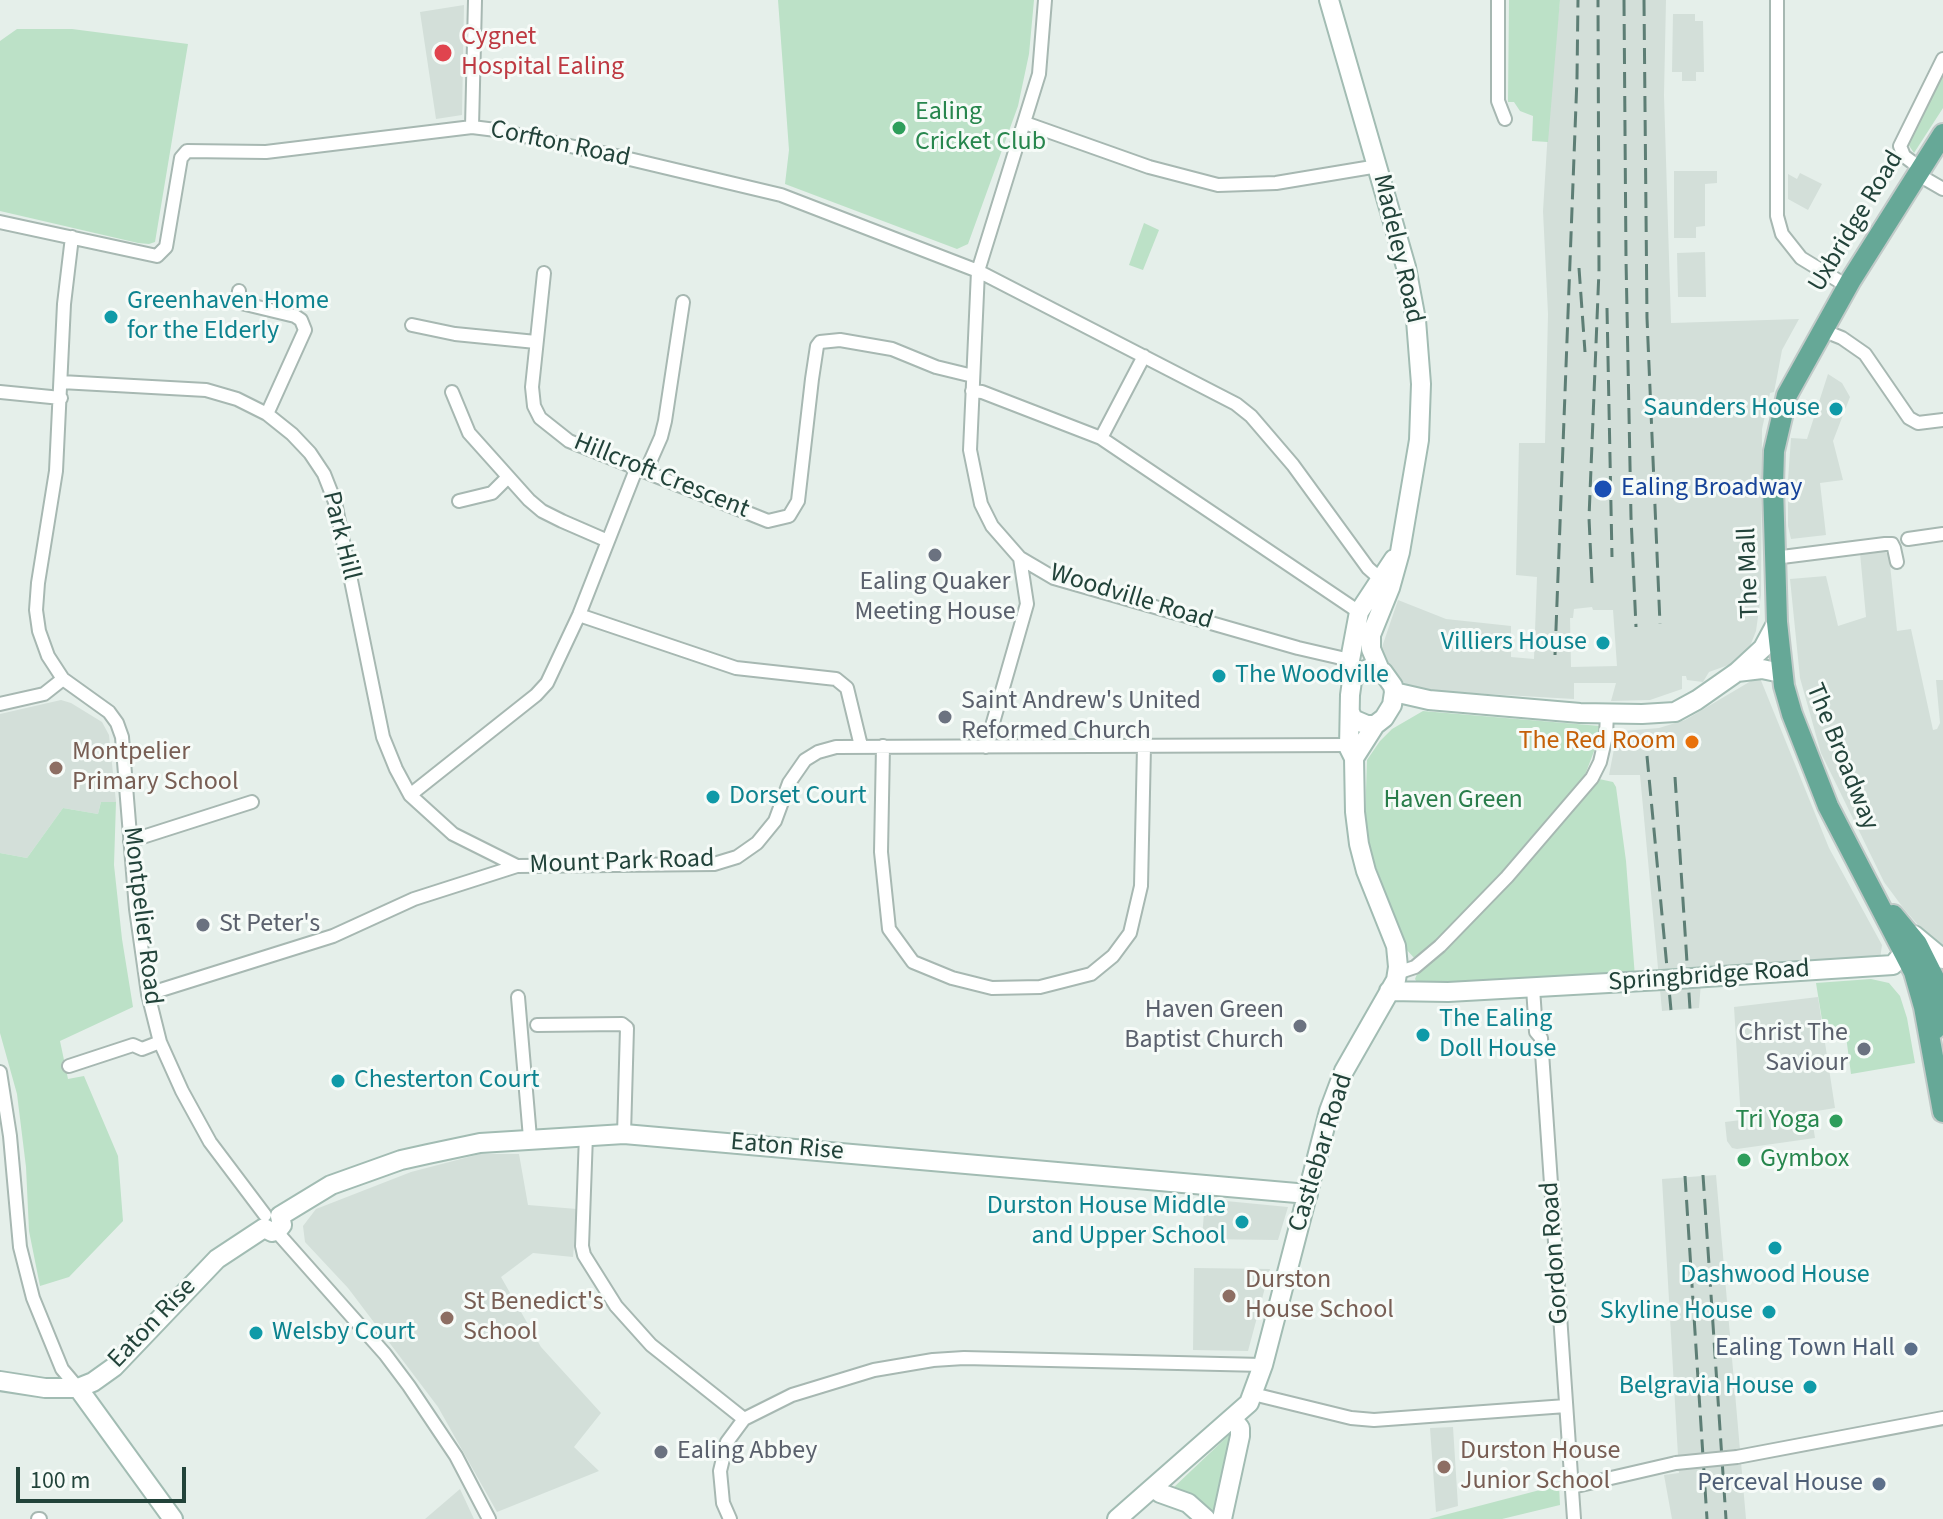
<!DOCTYPE html>
<style>
body{margin:0}
#map{position:relative;width:1943px;height:1519px;overflow:hidden;background:#e5efea;font-family:"Source Sans 3",sans-serif}
canvas{display:block}
.scale{position:absolute;left:16px;top:1467px;width:170px;height:36px;box-sizing:border-box;border:4px solid #22433a;border-top:0;padding-left:10px;font-size:24px;line-height:28px;white-space:nowrap;color:#22433a;-webkit-text-stroke:6px #f6fbf8;paint-order:stroke}
</style>
<div id="map">
<canvas width="1943" height="1519"></canvas>
<div class="scale">100 m</div>
</div>
<script>
const context = document.querySelector('canvas').getContext('2d');
context.lineJoin = 'round';
function fillPath(path, color) { context.fillStyle = color; context.fill(path, 'evenodd'); }
const poly = rows => new Path2D(rows.map(r => 'M' + r).join(''));
function trace(path, color, width, dash) { context.strokeStyle = color; context.lineWidth = width; context.lineCap = dash ? 'butt' : 'round'; context.setLineDash(dash || []); context.stroke(path); }
function label(font, color, halo, rows, align = 'center') {
  context.font = font + ' "Source Sans 3",sans-serif'; context.lineWidth = 6; context.setLineDash([]); context.textBaseline = 'middle'; context.strokeStyle = halo; context.fillStyle = color; for (const [text, x, y, turn = 0] of rows) {
    context.save(); context.translate(x, y); context.rotate((+turn || 0) * Math.PI / 180); context.textAlign = isNaN(turn) ? turn : align; if (halo) context.strokeText(text, 0, 0); context.fillText(text, 0, 0); context.restore();
  }
}
fillPath(poly([
 [1560,0,1666,0,1664,95,1671,323,1799,319,1782,350,1777,377,1774,392,1770,393,1762,429,1761,595,1756,631,1745,659,1709,672,1703,682,1687,680,1686,676,1682,676,1682,689,1650,700,1611,701,1616,683,1574,683,1574,699,1418,690,1395,678,1380,653,1398,600,1446,619,1511,626,1511,657,1534,659,1537,577,1516,575,1519,443,1545,443,1548,314,1543,211,1551,81],
 [1592,607,1593,610,1613,610,1617,666,1571,667,1570,618,1573,618,1574,609],
 [464,5,462,115,436,119,420,12],
 [1673,14,1695,14,1695,21,1703,21,1704,72,1696,72,1696,81,1682,81,1682,72,1672,72],
 [1674,171,1717,171,1717,183,1705,184,1705,226,1696,227,1696,238,1674,238],
 [1800,173,1822,184,1808,210,1788,199,1788,174,1797,179],
 [1705,252,1706,297,1678,297,1677,253],
 [1828,374,1842,383,1850,397,1833,441,1843,480,1820,483,1826,535,1791,539,1788,526,1788,480,1791,438,1807,439],
 [1883,550,1889,555,1897,631,1911,629,1933,730,1937,729,1940,723,1936,680,1943,680,1943,949,1934,943,1904,909,1884,882,1821,753,1800,678,1790,579,1826,576,1838,626,1866,617,1860,553],
 [1756,678,1760,678,1829,848,1882,945,1880,959,1702,970,1699,1008,1662,1011,1640,775,1609,775,1615,744,1623,731,1659,728,1685,720],
 [61,700,71,703,102,722,109,735,116,802,101,802,98,814,63,808,27,858,0,853,0,714],
 [1818,997,1835,1108,1811,1112,1815,1138,1737,1149,1732,1148,1727,1141,1725,1122,1741,1120,1734,1007],
 [480,1154,519,1154,528,1205,577,1209,573,1257,533,1253,501,1277,541,1347,601,1413,574,1447,599,1471,497,1512,438,1407,348,1288,305,1242,303,1226,316,1209,411,1172],
 [1716,1175,1746,1519,1672,1519,1664,1475,1679,1473,1662,1179],
 [1205,1199,1288,1207,1278,1240,1202,1239],
 [1194,1268,1270,1269,1248,1351,1193,1350],
 [1453,1427,1458,1506,1436,1512,1430,1428],
 [460,1489,474,1519,425,1519]
]), '#d3dfd9');
fillPath(poly([
 [778,0,1034,0,1029,54,1018,106,968,244,957,249,785,184,789,150],
 [1509,0,1560,0,1548,142,1532,141,1533,116,1520,111,1514,102,1508,102],
 [17,29,72,29,188,44,155,242,149,244,138,243,0,211,0,41],
 [1943,71,1943,108,1914,153,1908,144],
 [1144,223,1159,230,1143,270,1129,265],
 [1423,711,1600,726,1599,738,1585,775,1539,834,1484,898,1415,959,1406,949,1373,859,1366,834,1366,790,1367,760,1380,741,1392,729],
 [1599,779,1613,782,1616,787,1626,861,1635,977,1418,984,1415,979,1417,974,1491,903],
 [101,802,116,802,114,865,122,939,133,1007,60,1041,68,1079,84,1076,118,1156,123,1221,69,1277,40,1286,29,1231,26,1167,17,1094,0,1033,0,853,27,858,63,808,98,814],
 [1871,979,1889,983,1900,996,1907,1018,1915,1063,1851,1074,1846,1036,1837,1037,1836,1031,1824,1032,1816,983],
 [1231,1433,1214,1508,1212,1512,1208,1512,1173,1488],
 [1559,1485,1560,1505,1502,1519,1429,1519]
]), '#bce1c7');
const street = poly([
 [1045,0,1039,74,978,271,970,450,981,504,992,526,1020,558,1054,578,1298,648,1350,660],
 [1498,0,1498,101,1505,119],
 [1777,0,1777,216,1782,234,1801,258,1847,286],
 [1025,123,1149,167,1218,185,1276,183,1378,166],
 [472,127,475,0],
 [1920,168,1904,156,1900,146,1943,59],
 [1917,174,1943,189],
 [0,222,157,256,166,247,181,158,187,151,266,152,472,127,496,130,621,157,781,195,978,271,1236,404,1251,416,1293,465,1368,568,1385,583],
 [72,237,64,304,56,471,38,583,36,610,39,631,48,656,63,679,109,712,117,723,122,737,136,909,148,994,160,1042,182,1091,210,1142,265,1215],
 [544,273,532,387,534,406,540,418,569,441,768,521,789,516,798,501,812,379,817,346,820,342,840,340,892,349,936,367,973,376],
 [239,291,237,302,295,316,301,320,305,330,267,414],
 [412,325,455,334,536,342],
 [1822,330,1842,338,1865,354,1909,418,1918,423,1943,420],
 [61,382,206,390,237,399,267,414,292,434,310,453,324,474,335,502,383,737,396,769,410,795,453,834,517,866],
 [972,391,982,392,1101,438,1359,612],
 [0,392,61,398],
 [452,392,469,433,529,500,542,511,562,521,608,541],
 [1101,438,1144,356],
 [646,471,661,437,665,421,683,302],
 [459,501,492,493,507,478],
 [1908,539,1943,534],
 [1774,558,1885,544,1892,544,1894,548,1897,562],
 [579,615,736,668,836,679,847,688,861,746],
 [0,704,44,694,63,679],
 [883,746,881,852,889,929,913,962,952,978,992,988,1040,987,1091,974,1113,956,1130,933,1141,886,1144,746],
 [986,747,1027,604,1020,558],
 [410,795,536,695,547,683,579,615,637,467],
 [130,841,252,802],
 [1397,973,1415,967,1440,946,1507,877,1592,778,1600,762,1606,736,1607,713],
 [1533,988,1536,1032,1541,1038,1574,1519],
 [148,994,333,936,414,899,517,866,714,864,737,857,757,843,775,821,789,783,805,760,818,752,836,747,1349,745],
 [518,997,530,1138],
 [537,1025,622,1024,627,1028,624,1134],
 [69,1066,133,1045,142,1049,160,1042],
 [0,1072,10,1136,20,1247,33,1298,62,1369,78,1388],
 [586,1135,582,1246,584,1255,616,1306,651,1345,744,1419],
 [276,1231,385,1354,409,1386,456,1456,489,1519],
 [1253,1394,1351,1418,1374,1420,1566,1406],
 [1737,1457,1943,1418],
 [1572,1487,1676,1463],
 [38,1519,40,1519],
 [730,1519,723,1503,720,1471,727,1442,744,1419,792,1395,874,1370,933,1360,964,1358,1263,1365]
]);
const secondary = poly([
 [1329,0,1406,267,1416,320,1421,384,1419,440,1400,552,1390,588,1371,635,1371,649,1380,670],
 [1737,672,1762,669,1781,673],
 [1352,681,1350,660,1359,612,1394,559],
 [1394,692,1429,700,1580,713,1642,714,1675,712,1697,700,1737,672,1763,648,1777,622],
 [1354,758,1375,725],
 [1914,935,1943,959],
 [1707,977,1893,965,1904,952,1907,939],
 [1389,991,1448,992,1662,980],
 [280,1216,331,1185,401,1160,428,1154,480,1143,624,1134,1308,1194],
 [0,1381,45,1388,78,1388,93,1382,114,1367,217,1259,264,1228,272,1232,278,1230,282,1225,280,1216],
 [78,1388,173,1519],
 [1155,1488,1160,1493,1188,1503,1206,1519],
 [1117,1519,1249,1403,1263,1365,1329,1111,1344,1071,1396,980,1398,967,1396,946,1366,871,1359,844,1355,812,1354,758,1349,748,1350,695,1352,681,1357,674,1368,669,1374,668,1383,672,1393,686,1394,692,1392,705,1384,718,1375,725,1367,725,1353,719,1350,712],
 [1222,1519,1240,1436,1240,1428,1232,1418]
]);
const primary = poly([
 [1943,134,1851,280,1787,395,1774,451,1773,486,1777,622,1784,686,1792,714,1828,806,1914,972,1924,1007,1943,1112],
 [1893,915,1917,944,1934,978,1938,998,1938,1018,1935,1029]
]);
trace(street, '#a7b8b2', 16);
trace(secondary, '#a2bcb3', 22);
trace(primary, '#c1cac8', 24);
trace(street, '#fff', 12);
trace(secondary, '#fff', 18);
trace(primary, '#66a897', 20);
trace(poly([
 [1624,0,1626,259,1631,517,1636,627],
 [1644,0,1647,318,1660,624],
 [1579,268,1585,352],
 [1607,308,1612,557],
 [1592,583,1589,518,1599,270,1598,0],
 [1555,655,1577,78,1578,0],
 [1647,756,1671,1010],
 [1675,777,1690,1009],
 [1703,1175,1726,1519],
 [1685,1176,1707,1519]
]), '#5d7e75', 3, [16, 8]);
const streetBridge = poly([
 [1676,1463,1737,1457]
]);
const secondaryBridge = poly([
 [1662,980,1707,977]
]);
trace(streetBridge, '#a7b8b2', 16, []);
trace(secondaryBridge, '#a2bcb3', 22, []);
trace(streetBridge, '#fff', 12);
trace(secondaryBridge, '#fff', 18);
for (const [x, y, r, color] of [
 [443,53,10,"#e0444e"],
 [899,128,8,"#2e9e5b"],
 [111,317,8,"#0f9aa8"],
 [1836,409,8,"#0f9aa8"],
 [1603,489,10,"#1a4fb4"],
 [935,555,8,"#6b7280"],
 [1603,643,8,"#0f9aa8"],
 [1219,676,8,"#0f9aa8"],
 [945,717,8,"#6b7280"],
 [1692,742,8,"#e8710a"],
 [56,768,8,"#8d6e63"],
 [713,797,8,"#0f9aa8"],
 [203,925,8,"#6b7280"],
 [1300,1026,8,"#6b7280"],
 [1423,1035,8,"#0f9aa8"],
 [1864,1049,8,"#6b7280"],
 [338,1081,8,"#0f9aa8"],
 [1836,1121,8,"#2e9e5b"],
 [1744,1160,8,"#2e9e5b"],
 [1242,1222,8,"#0f9aa8"],
 [1775,1248,8,"#0f9aa8"],
 [1229,1296,8,"#8d6e63"],
 [1769,1312,8,"#0f9aa8"],
 [447,1318,8,"#8d6e63"],
 [256,1333,8,"#0f9aa8"],
 [1911,1349,8,"#5c6f8a"],
 [1810,1387,8,"#0f9aa8"],
 [661,1452,8,"#6b7280"],
 [1444,1467,8,"#8d6e63"],
 [1879,1484,8,"#5c6f8a"]
]) { const dot = new Path2D(); dot.arc(x, y, r, 0, 2 * Math.PI); context.fillStyle = color; context.fill(dot); trace(dot, '#f6fbf8', 3); }
label('26px', '#be3a42', '#f6fbf8', [
 ["Cygnet",461,38],
 ["Hospital Ealing",461,68]
], 'left');
label('26px', '#27864d', '#f6fbf8', [
 ["Ealing",915,113],
 ["Cricket Club",915,143],
 ["Tri Yoga",1820,1121,"right"],
 ["Gymbox",1760,1160]
], 'left');
label('26px', '#22433a', '#f6fbf8', [
 ["Corfton Road",560,145,12],
 ["Uxbridge Road",1857,222,-59],
 ["Madeley Road",1397,249,77],
 ["Hillcroft Crescent",661,477,22],
 ["Park Hill",340,536,76],
 ["The Mall",1750,573,-92],
 ["Woodville Road",1131,598,17],
 ["The Broadway",1841,757,68],
 ["Mount Park Road",622,863,-2],
 ["Montpelier Road",141,916,83],
 ["Springbridge Road",1709,977,-4],
 ["Eaton Rise",787,1148,5],
 ["Castlebar Road",1322,1153,-73],
 ["Gordon Road",1556,1253,-94],
 ["Eaton Rise",153,1324,-46]
]);
label('26px', '#0d838f', '#f6fbf8', [
 ["Greenhaven Home",127,302],
 ["for the Elderly",127,332],
 ["Saunders House",1820,409,"right"],
 ["Villiers House",1587,643,"right"],
 ["The Woodville",1235,676],
 ["Dorset Court",729,797],
 ["The Ealing",1439,1020],
 ["Doll House",1439,1050],
 ["Chesterton Court",354,1081],
 ["Durston House Middle",1226,1207,"right"],
 ["and Upper School",1226,1237,"right"],
 ["Dashwood House",1775,1276,"center"],
 ["Skyline House",1753,1312,"right"],
 ["Welsby Court",272,1333],
 ["Belgravia House",1794,1387,"right"]
], 'left');
label('26px', '#164399', '#f6fbf8', [
 ["Ealing Broadway",1621,489]
], 'left');
label('26px', '#5b616d', '#f6fbf8', [
 ["Ealing Quaker",935,583,"center"],
 ["Meeting House",935,613,"center"],
 ["Saint Andrew's United",961,702],
 ["Reformed Church",961,732],
 ["St Peter's",219,925],
 ["Haven Green",1284,1011,"right"],
 ["Baptist Church",1284,1041,"right"],
 ["Christ The",1848,1034,"right"],
 ["Saviour",1848,1064,"right"],
 ["Ealing Abbey",677,1452]
], 'left');
label('26px', '#c56008', '#f6fbf8', [
 ["The Red Room",1676,742]
], 'right');
label('26px', '#785e54', '#f6fbf8', [
 ["Montpelier",72,753],
 ["Primary School",72,783],
 ["Durston",1245,1281],
 ["House School",1245,1311],
 ["St Benedict's",463,1303],
 ["School",463,1333],
 ["Durston House",1460,1452],
 ["Junior School",1460,1482]
], 'left');
label('26px', '#297d4a', '#f6fbf8', [
 ["Haven Green",1453,801]
]);
label('26px', '#4e5e75', '#f6fbf8', [
 ["Ealing Town Hall",1895,1349],
 ["Perceval House",1863,1484]
], 'right');
</script>
